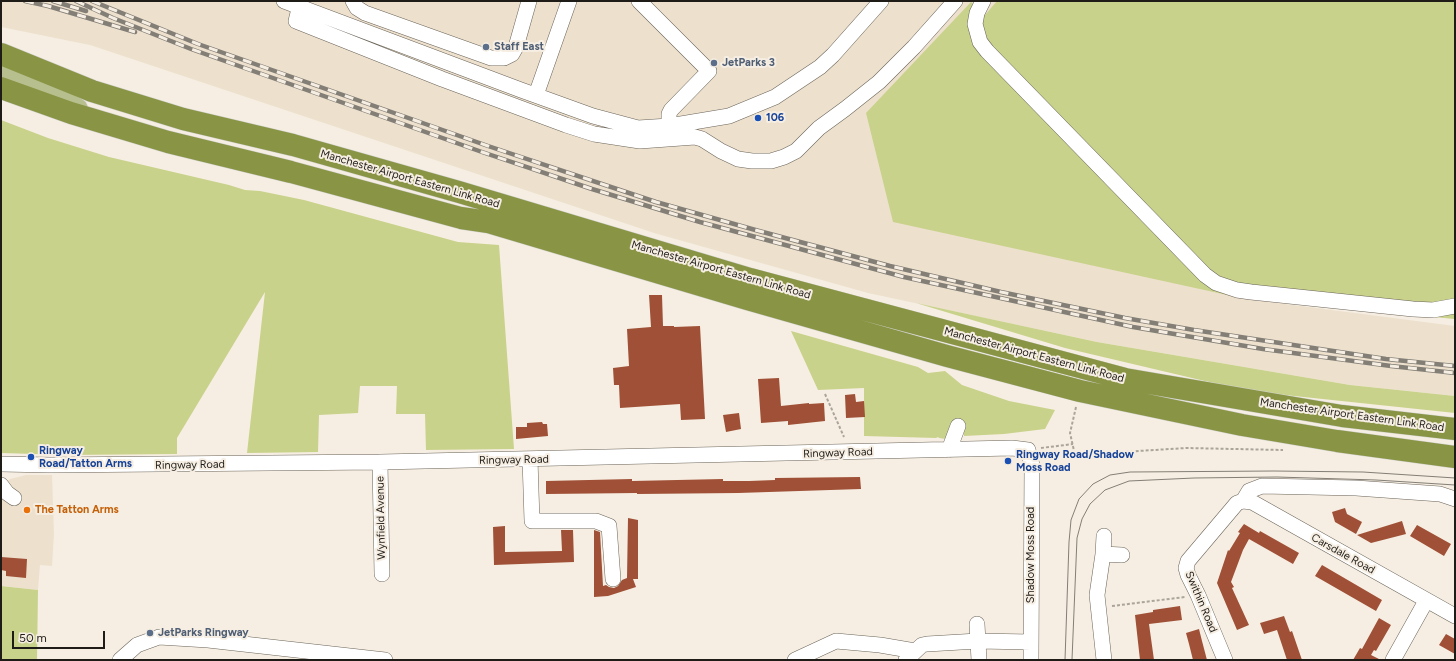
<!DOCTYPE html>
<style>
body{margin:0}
#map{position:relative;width:1456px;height:661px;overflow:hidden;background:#f6eee2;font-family:Figtree,sans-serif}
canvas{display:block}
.frame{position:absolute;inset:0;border:2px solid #1f1c18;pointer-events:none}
.scale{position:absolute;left:12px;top:631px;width:93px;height:18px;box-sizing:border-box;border:2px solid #1f1c18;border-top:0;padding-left:5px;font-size:12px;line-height:14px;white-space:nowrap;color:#1f1c18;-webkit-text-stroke:3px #f6eee2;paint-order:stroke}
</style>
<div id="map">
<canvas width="1456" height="661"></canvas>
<div class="frame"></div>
<div class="scale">50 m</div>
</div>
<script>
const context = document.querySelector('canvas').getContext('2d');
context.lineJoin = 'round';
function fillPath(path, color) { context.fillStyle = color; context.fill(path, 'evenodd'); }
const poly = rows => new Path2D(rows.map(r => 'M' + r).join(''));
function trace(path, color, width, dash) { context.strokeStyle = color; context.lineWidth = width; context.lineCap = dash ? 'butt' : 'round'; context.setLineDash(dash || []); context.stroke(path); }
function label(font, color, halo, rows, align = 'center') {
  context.font = font + ' Figtree,sans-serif'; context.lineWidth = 4; context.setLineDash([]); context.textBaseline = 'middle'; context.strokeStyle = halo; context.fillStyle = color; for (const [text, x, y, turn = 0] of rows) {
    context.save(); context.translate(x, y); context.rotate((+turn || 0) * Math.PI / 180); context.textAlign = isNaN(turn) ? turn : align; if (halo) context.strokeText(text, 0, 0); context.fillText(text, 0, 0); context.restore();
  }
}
fillPath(poly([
 [1,1,1455,1,1455,319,1247,299,1455,326,1455,396,1350,385,1097,342,868,293,654,233,90,45,1,27],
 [26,475,52,475,54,534,52,566,40,565,38,590,1,586,1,486,10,479]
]), '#ede1ce');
fillPath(poly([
 [997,1,1455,1,1455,319,1241,298,893,222,866,113,971,2,985,15],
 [1,120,48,138,109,157,229,185,245,190,260,191,304,200,458,242,499,245,514,449,426,450,425,414,396,414,397,386,360,386,358,413,319,415,318,452,247,453,265,292,177,438,177,454,68,455,1,453],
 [916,303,1097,342,1350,385,1455,396,1455,413,1247,391,1065,348],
 [791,331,918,367,928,373,945,371,962,385,1009,401,1055,410,1045,429,1004,434,964,436,964,427,946,439,939,438,938,437,936,438,864,436,864,388,818,390],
 [1,586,38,590,37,660,1,660]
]), '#c9d28b');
fillPath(poly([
 [649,295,662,295,663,326,674,326,674,327,700,326,705,419,681,420,680,404,620,408,619,385,614,385,613,368,629,366,627,329,651,327],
 [779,378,781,406,809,403,809,404,824,403,825,421,788,425,788,421,761,423,758,379],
 [855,394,856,402,864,401,865,417,846,418,845,395],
 [739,413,741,429,726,432,723,415],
 [542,422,543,424,547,424,548,436,516,439,516,427,527,427,527,423],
 [860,477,861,489,738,493,637,494,637,493,546,494,546,481,632,479,632,481,723,479,723,481,749,481,775,480,775,478],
 [1345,508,1347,514,1362,522,1356,534,1335,522,1332,512],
 [628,518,638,520,638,579,633,579,636,587,608,596,594,597,594,530,600,532,603,586,606,585,609,587,614,588,618,586,622,580,627,578],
 [1402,521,1406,534,1371,543,1357,535],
 [1244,524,1259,533,1260,531,1299,553,1293,564,1249,539,1243,550,1231,582,1234,587,1232,588,1249,625,1237,630,1217,583,1228,550,1229,551,1240,533,1238,532],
 [1417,525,1451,544,1444,556,1410,536],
 [505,526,505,552,562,551,561,530,573,530,574,562,494,565,493,527],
 [1,557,27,559,26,578,6,576,6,571,1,570],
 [1322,565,1382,600,1376,611,1315,576],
 [1180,606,1182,620,1149,624,1154,660,1140,660,1135,615,1153,612,1153,610],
 [1284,616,1290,632,1292,631,1302,660,1287,660,1277,630,1264,634,1260,623],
 [1379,618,1391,625,1376,651,1374,650,1371,655,1381,660,1353,660,1360,648,1362,649],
 [1199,629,1202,641,1207,660,1193,660,1189,644,1186,633],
 [1446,634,1455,639,1455,654,1439,645]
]), '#9f5036');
const minor = poly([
 [284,1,521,90,593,116,638,128,669,126,729,116,775,97,820,67,833,55,881,1],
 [301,1,296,21,442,79,566,125,594,134,640,141,695,137,702,139,721,151,738,159,752,161,771,161,784,157,796,151,819,128,845,109,879,82,914,47,955,1],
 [353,1,357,8,365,13,491,58,504,58,512,54,516,47,529,1],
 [639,1,709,71,671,110,669,114,669,126],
 [983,1,977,13,975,24,980,42,987,51,1205,275,1216,283,1237,290,1251,292,1413,309,1433,310,1455,306],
 [536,95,569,1],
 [949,450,958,426],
 [530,459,532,521,596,521,609,526,613,579],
 [380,462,382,574],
 [1,464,50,465,380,462,1012,448,1028,450,1032,465,1031,660],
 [1,485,7,493,14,498],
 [1243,501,1249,491,1262,486,1356,488,1440,494,1455,499],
 [1103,554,1122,555],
 [977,624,979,660],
 [120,660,137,645,159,637,208,640,385,660],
 [795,660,836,641,880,645,915,651],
 [906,660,922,645,927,644,978,641,1031,642],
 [1104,660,1097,595,1103,554,1104,536],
 [1225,660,1198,595,1188,575,1186,568,1188,561,1237,503,1243,501,1252,502,1455,616],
 [1393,660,1426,601]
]);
const major = poly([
 [1,71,40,87,78,108]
]);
const highway = poly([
 [1,54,92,91,183,119,293,145,459,192,750,279,1125,379,1342,416,1455,429],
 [1,88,71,113,168,142,291,172,461,218,488,222,747,299,947,356,1080,391,1242,425,1337,441,1455,457]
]);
trace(minor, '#6b6459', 16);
trace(major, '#d2d2d1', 20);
trace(highway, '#d2d2d1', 23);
trace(poly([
 [825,394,844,437],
 [1076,407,1070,433,1075,455,1186,448,1283,450],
 [1041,448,1073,444],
 [1112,606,1185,597]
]), '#aaa49b', 2, [3, 2]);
trace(minor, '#fff', 15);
trace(major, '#b8bf8f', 19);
trace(highway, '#899544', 22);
trace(poly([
 [1065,660,1069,542,1071,520,1079,499,1093,484,1110,475,1130,472,1274,471,1363,472,1455,478],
 [1072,660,1077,538,1082,519,1090,504,1105,490,1129,481,1194,478,1277,477,1376,480,1455,485]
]), '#837e76', 1);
const rail = poly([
 [25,1,48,6,135,32],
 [53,1,86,11],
 [76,1,113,18,191,49,482,152,592,189,700,222,904,277,1133,327,1263,349,1391,366,1455,373],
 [92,1,198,44,488,146,656,202,759,231,890,266,1001,292,1125,318,1194,330,1386,359,1455,366]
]);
trace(rail, '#837e76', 4.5);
trace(rail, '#f6eee2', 3, [9]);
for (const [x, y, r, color] of [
 [486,47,4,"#5c6f8a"],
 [714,63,4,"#5c6f8a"],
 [758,118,4,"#1a4fb4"],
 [31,457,4,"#1a4fb4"],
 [1008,461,4,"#1a4fb4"],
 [27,510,4,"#e8710a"],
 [150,633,4,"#5c6f8a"]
]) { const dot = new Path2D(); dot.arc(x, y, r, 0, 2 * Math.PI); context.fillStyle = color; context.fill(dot); trace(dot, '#f6eee2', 1.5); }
label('bold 11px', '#4e5e75', '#f6eee2', [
 ["Staff East",494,47],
 ["JetParks 3",722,63],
 ["JetParks Ringway",158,633]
], 'left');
label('bold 11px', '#164399', '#f6eee2', [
 ["106",766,118],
 ["Ringway",39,451],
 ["Road/Tatton Arms",39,464],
 ["Ringway Road/Shadow",1016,455],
 ["Moss Road",1016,468]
], 'left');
label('11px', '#1f1c18', '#f6eee2', [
 ["Manchester Airport Eastern Link Road",410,179,16],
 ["Manchester Airport Eastern Link Road",721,270,16],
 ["Manchester Airport Eastern Link Road",1034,355,15],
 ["Manchester Airport Eastern Link Road",1352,415,8],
 ["Ringway Road",838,453,-2],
 ["Ringway Road",514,460,-1],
 ["Ringway Road",190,465,-1],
 ["Wynfield Avenue",381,518,-91],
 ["Carsdale Road",1343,554,29],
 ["Shadow Moss Road",1031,555,-90],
 ["Swithin Road",1201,602,67]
]);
label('bold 11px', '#c56008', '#f6eee2', [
 ["The Tatton Arms",35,510]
], 'left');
</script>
